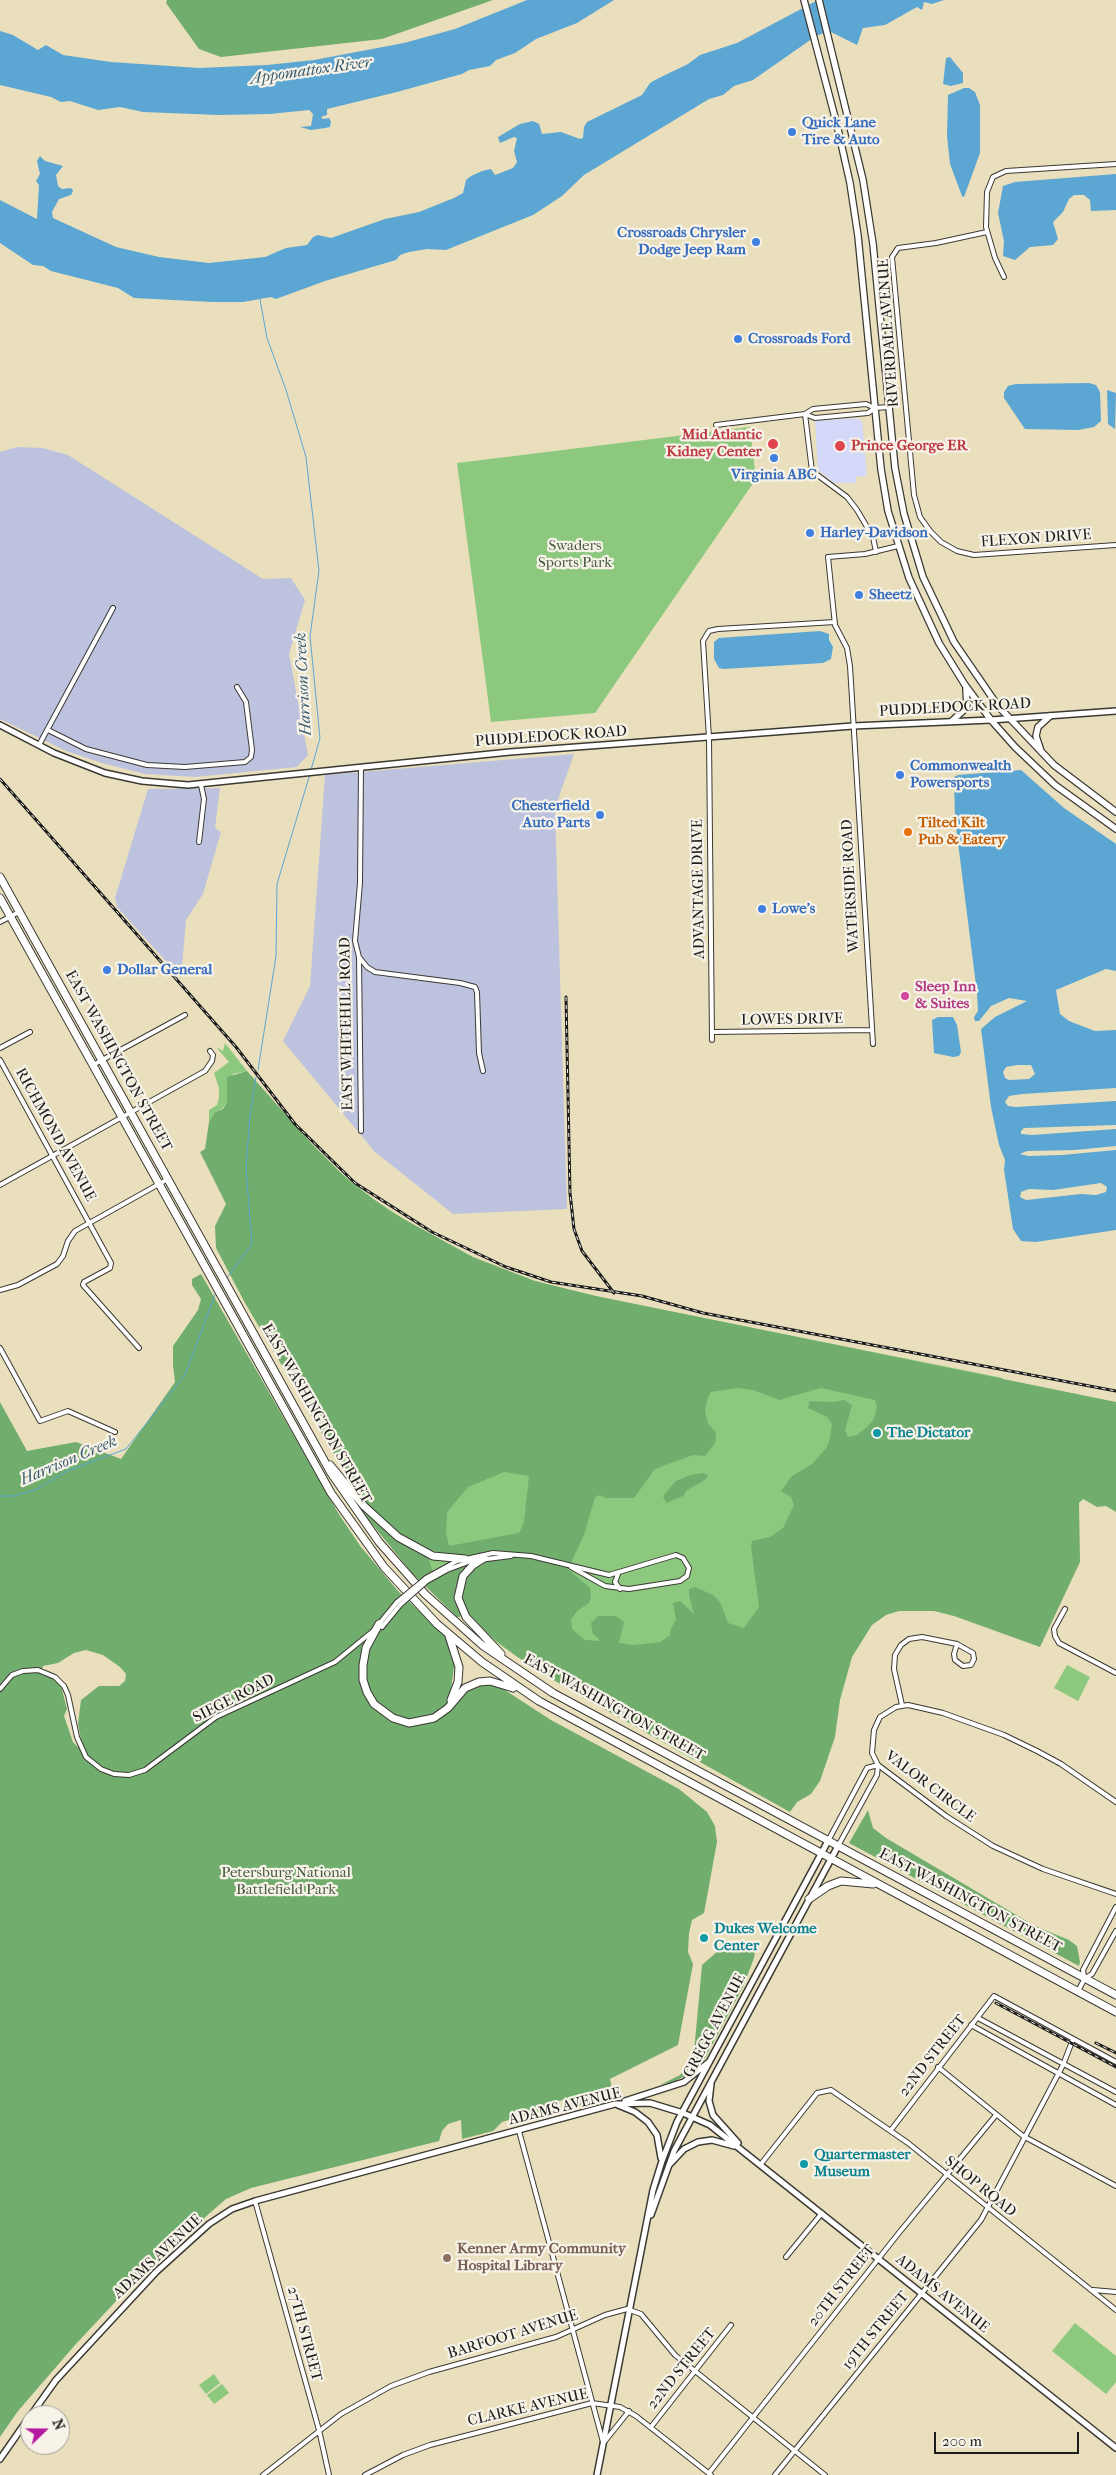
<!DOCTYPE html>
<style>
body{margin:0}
#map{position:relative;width:1116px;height:2475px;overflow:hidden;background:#eadfbc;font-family:"IM FELL French Canon",serif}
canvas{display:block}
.north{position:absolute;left:20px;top:2405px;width:50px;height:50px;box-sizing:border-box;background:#f7f3e8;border:1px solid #9f9d96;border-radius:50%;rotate:68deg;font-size:14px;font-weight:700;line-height:20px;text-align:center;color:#1c1c1c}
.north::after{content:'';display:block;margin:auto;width:18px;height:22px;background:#b5179e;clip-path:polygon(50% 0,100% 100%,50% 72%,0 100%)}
.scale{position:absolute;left:934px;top:2432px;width:145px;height:22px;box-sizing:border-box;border:2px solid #1c1c1c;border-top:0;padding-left:6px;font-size:15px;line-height:18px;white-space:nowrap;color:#1c1c1c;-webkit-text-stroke:4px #f7f3e8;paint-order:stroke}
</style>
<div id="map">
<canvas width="1116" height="2475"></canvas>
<div class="north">N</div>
<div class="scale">200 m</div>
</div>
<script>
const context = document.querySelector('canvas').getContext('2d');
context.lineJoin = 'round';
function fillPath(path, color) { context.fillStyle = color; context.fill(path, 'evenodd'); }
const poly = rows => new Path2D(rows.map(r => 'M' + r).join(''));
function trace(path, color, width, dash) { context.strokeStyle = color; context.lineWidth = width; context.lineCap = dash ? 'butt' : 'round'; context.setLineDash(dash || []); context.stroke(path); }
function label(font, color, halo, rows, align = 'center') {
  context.font = font + ' "IM FELL French Canon",serif'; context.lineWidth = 4.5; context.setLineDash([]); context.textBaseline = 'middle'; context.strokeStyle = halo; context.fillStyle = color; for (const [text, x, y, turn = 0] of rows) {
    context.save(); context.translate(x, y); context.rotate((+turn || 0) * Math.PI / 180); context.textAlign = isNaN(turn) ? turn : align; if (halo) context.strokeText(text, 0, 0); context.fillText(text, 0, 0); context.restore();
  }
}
fillPath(poly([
 [857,418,862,421,867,476,856,477,856,483,834,483,818,470,815,421]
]), '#d4d8f9');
fillPath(poly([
 [17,447,43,448,68,455,263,579,291,578,305,600,289,654,308,755,297,767,195,777,145,774,102,763,66,751,0,719,0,452],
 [574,754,555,808,567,1209,453,1214,374,1151,283,1041,310,986,325,775],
 [220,788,215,828,221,832,203,894,186,920,181,978,117,907,115,898,148,789]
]), '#bdc3de');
fillPath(poly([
 [750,427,756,479,595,713,491,722,457,463],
 [225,1043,247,1071,233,1074,227,1102,222,1109,215,1112,209,1122,209,1110,217,1105,219,1098,219,1088,214,1073,229,1062,216,1047,223,1051],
 [323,1159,375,1200,425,1233,478,1260,535,1281,584,1294,1003,1378,694,1760,543,1674,490,1638,348,1478,278,1352],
 [1067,1665,1090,1677,1078,1701,1054,1688],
 [1075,2323,1116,2356,1116,2382,1106,2394,1052,2351],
 [214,2374,220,2383,206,2394,199,2385],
 [222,2384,229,2393,214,2404,207,2395]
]), '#8cc97e');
fillPath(poly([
 [167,0,493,0,382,39,221,57,199,49,166,3],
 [247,1071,312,1144,351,1183,391,1212,473,1257,535,1281,596,1296,1116,1402,1116,1512,1106,1506,1097,1507,1083,1499,1079,1503,1080,1562,1040,1647,954,1616,934,1611,899,1611,886,1615,872,1625,852,1657,840,1700,835,1737,820,1781,811,1794,797,1802,790,1812,570,1690,516,1656,461,1613,460,1617,457,1617,412,1573,358,1507,359,1496,245,1303,216,1248,215,1226,226,1204,200,1152,205,1149,209,1122,215,1112,223,1109,227,1102,227,1077],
 [738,1388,753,1390,779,1400,821,1388,875,1400,877,1407,874,1419,867,1427,857,1435,848,1437,845,1430,852,1405,844,1400,833,1402,810,1401,808,1408,827,1417,832,1424,830,1438,827,1447,812,1464,792,1476,781,1491,791,1497,794,1505,783,1528,770,1537,752,1541,751,1546,759,1607,744,1628,728,1623,720,1602,713,1595,695,1587,689,1589,689,1595,694,1614,680,1601,673,1603,676,1620,671,1628,670,1635,661,1642,633,1645,619,1643,624,1622,616,1616,598,1616,591,1623,593,1634,601,1641,585,1640,572,1629,571,1620,577,1611,589,1603,591,1596,590,1588,568,1569,584,1535,595,1497,600,1495,605,1498,634,1498,655,1469,693,1455,705,1456,715,1443,716,1433,708,1423,705,1411,708,1397,711,1392],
 [504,1472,529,1476,524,1522,519,1533,449,1546,446,1533,447,1512,468,1487],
 [425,1548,449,1555,469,1556,462,1565,435,1578],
 [201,1274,340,1516,361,1547,398,1591,454,1644,455,1660,450,1696,459,1701,471,1687,480,1681,494,1683,551,1720,679,1789,707,1812,715,1826,717,1842,704,1913,692,1920,689,1933,688,1952,693,1964,678,2045,610,2079,613,2095,604,2100,571,2109,566,2099,540,2107,538,2115,532,2119,524,2116,521,2110,515,2110,515,2118,502,2122,493,2131,462,2139,461,2120,448,2124,442,2131,439,2141,251,2188,226,2199,148,2267,75,2345,18,2411,0,2437,0,1402,27,1451,76,1442,121,1459,175,1382,173,1365,173,1346,198,1310,201,1299,192,1285,192,1279],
 [86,1650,103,1655,120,1667,126,1674,125,1681,119,1686,99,1686,81,1700,78,1724,82,1744,78,1747,73,1742,64,1716,67,1709,61,1686,57,1680,41,1673,43,1666,58,1663,74,1653],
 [704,1473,708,1476,705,1480,687,1490,683,1496,666,1503,663,1496,676,1481,690,1475],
 [868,1810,873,1828,886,1838,1035,1926,1069,1940,1077,1946,1080,1962,1079,1966,849,1843],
 [744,1943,756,1946,754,1958,743,1987,703,2062,689,2074,675,2081,660,2085,680,2075,688,2066,694,2052,702,1965,726,1944]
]), '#71ad6d');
fillPath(poly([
 [527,0,614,0,577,23,536,39,515,53,496,60,490,66,469,70,462,74,397,92,327,109,327,115,321,117,323,119,329,118,331,122,330,127,325,128,311,130,300,127,311,126,313,114,309,110,270,114,219,115,143,112,120,107,98,110,70,101,61,102,51,97,0,85,0,31,13,35,38,50,46,45,63,55,111,62,199,68,267,65,314,60,404,43,455,29],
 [818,0,944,0,932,4,924,2,922,10,917,7,885,25,863,28,857,45,829,31,816,36,753,80,734,86,723,95,709,99,584,175,562,196,533,215,446,250,427,249,409,252,400,255,396,260,325,281,276,299,271,297,243,302,213,302,134,298,118,288,51,271,43,266,33,265,0,243,0,200,37,219,39,185,36,181,40,174,37,161,40,156,45,161,63,166,56,175,58,186,62,189,71,188,73,191,71,195,59,199,52,212,53,218,116,247,159,257,209,263,265,257,286,248,307,245,313,237,318,235,331,238,385,219,419,212,454,198,463,193,466,180,471,176,482,171,491,169,495,175,513,168,517,162,514,151,517,138,514,137,500,143,498,137,520,124,533,121,539,124,542,134,561,132,580,139,583,138,584,127,587,122,642,95,650,83,657,79,688,64,700,55,737,43],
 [950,57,963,73,963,83,951,86,943,84,946,58],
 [964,88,969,88,975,92,980,105,980,153,964,197,962,196,950,164,947,136,948,95],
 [1116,174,1116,210,1091,211,1090,200,1084,195,1074,195,1069,199,1063,212,1053,222,1058,239,1053,245,1030,247,1015,260,1003,256,1004,241,998,213,1003,186,1015,182],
 [1089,383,1096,385,1100,392,1101,421,1094,427,1078,430,1025,429,1004,398,1004,392,1008,386,1016,384],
 [1107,390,1116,393,1115,429,1108,424],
 [820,631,829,634,829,640,833,647,831,659,823,663,723,669,719,668,714,659,714,642,719,638],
 [1021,770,1064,808,1116,844,1116,971,1106,969,1056,990,1060,1014,1069,1021,1095,1031,1116,1030,1116,1088,1022,1094,1009,1096,1005,1102,1008,1106,1016,1107,1116,1101,1116,1125,1024,1128,1021,1131,1021,1134,1032,1135,1116,1129,1116,1146,1075,1150,1027,1151,1020,1154,1028,1156,1062,1155,1116,1150,1116,1230,1036,1242,1021,1241,1013,1229,1004,1170,1005,1160,999,1145,991,1107,981,1029,995,1017,1027,1001,1009,998,991,1006,979,1021,975,1021,974,1017,978,1011,977,993,955,819,954,777,958,775],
 [1017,1065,1031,1065,1035,1074,1029,1079,1009,1080,1005,1078,1003,1072,1006,1067],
 [1101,1183,1107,1187,1106,1192,1096,1195,1081,1194,1026,1200,1020,1197,1021,1192,1029,1189,1053,1190],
 [938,1017,953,1017,957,1025,961,1052,959,1056,953,1057,934,1053,932,1020]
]), '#5ba6d3');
trace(poly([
 [260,299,267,338,286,390,306,457,319,571,310,636,320,738,311,770],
 [258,1070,276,956,277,884,310,774],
 [226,1279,252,1244,246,1168,250,1115,256,1077],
 [0,1496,14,1496,37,1489,67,1471,126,1449,185,1375,216,1292]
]), '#5ba6d3', 1);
const street = poly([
 [987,232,936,243,898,248,892,257,914,495,920,517,930,531,941,542,957,551,974,555,1116,545],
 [1004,277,995,258,986,227,987,192,993,177,1006,171,1116,164],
 [805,414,812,471,847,497,857,510,873,537,876,552],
 [805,414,815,418,868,413,875,408,889,407],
 [716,425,805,414,813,409,866,404,875,408],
 [48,730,86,749,147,765,185,767,245,762,251,757,252,750,246,702,237,687],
 [39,745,113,608],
 [361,767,360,883,355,941,359,957,361,1131],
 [199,842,204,799,201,785],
 [0,922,19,912],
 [359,957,367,967,375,972,460,983,475,987,477,992,479,1053,483,1071],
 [712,1032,871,1030],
 [712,1040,709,738,703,641,709,631,718,629,835,622],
 [873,1044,850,666,847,648,835,625,828,557,865,554,898,546],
 [0,1048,30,1032],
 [0,1060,111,1263,110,1268,84,1282,83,1285,139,1348],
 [93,1065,185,1015],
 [0,1185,205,1071,212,1061,213,1055,210,1051],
 [0,1290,18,1285,57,1264,63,1256,68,1241,75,1231,168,1179],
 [0,1348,40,1421,68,1411,115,1432],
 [618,1574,615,1582,620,1589],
 [426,1578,457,1561,493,1553,531,1556,609,1575,676,1555,683,1558,689,1568,687,1576,680,1581,629,1589,605,1586,571,1567],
 [427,1581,447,1570,471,1561,511,1556],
 [1065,1609,1054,1629,1055,1636,1059,1643,1116,1673],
 [379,1624,397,1602],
 [382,1627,400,1605],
 [957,1644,973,1653,974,1659,971,1665,963,1666,955,1660,954,1654,957,1644],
 [0,1689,12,1675,23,1671,38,1670,55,1677,64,1686,68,1695,77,1737,86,1757,101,1769,114,1774,129,1775,145,1770,216,1717,335,1662,373,1631],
 [902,1705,894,1669,895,1655,901,1645,909,1639,922,1637,957,1644],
 [1116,1802,1061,1764,1037,1751,1004,1735,943,1713,908,1705,896,1707,880,1717,874,1730,872,1753,878,1765,946,1816,993,1846,1043,1869,1116,1894],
 [828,1841,867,1768,878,1765,877,1775,838,1846],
 [1084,1977,1083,1970,1116,1907],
 [1085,1978,1092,1974,1116,1931],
 [1078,1991,1085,1978],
 [978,2018,1116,2092],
 [971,2025,1116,2105],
 [938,2067,1023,2136,1116,2186],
 [891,2130,994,1996,1116,2062],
 [519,2131,603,2442],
 [761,2164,817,2093,831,2090,908,2143,1116,2310],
 [255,2201,319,2430,329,2475],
 [786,2257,822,2213],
 [1093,2290,1116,2292],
 [651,2427,731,2325],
 [605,2441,629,2411],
 [709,2473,898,2234,996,2115],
 [263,2475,341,2414,391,2386,429,2372,556,2337,605,2315,627,2309,641,2314,675,2355,825,2475],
 [365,2475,403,2455,430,2445,592,2403,620,2407,636,2416,711,2475],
 [775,2475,981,2220,1063,2065,1073,2039]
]);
const secondary = poly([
 [0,725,54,753,105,773,142,781,188,785,510,752,853,726,991,720,1116,711],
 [711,2084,709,2101,713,2115,738,2143],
 [625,2101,684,2082,709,2062],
 [618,2105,635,2112,648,2122,657,2135,661,2158],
 [670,2164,684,2149,698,2142,712,2140,734,2146],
 [651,2215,674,2151,838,1846],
 [31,2415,56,2380,156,2272,209,2224,232,2209,255,2201,615,2104,650,2103,683,2113,710,2125,1116,2448],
 [0,2459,30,2416],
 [597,2475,653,2190,662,2161,677,2122,828,1841]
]);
const primary = poly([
 [804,0,837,125,850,183,858,236,881,469,888,511,909,578,939,643,965,685,991,720,1015,747,1055,785,1116,829],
 [819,0,863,180,873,244,895,468,904,514,923,577,954,642,998,706,1054,765,1116,812],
 [952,721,967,707,966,689],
 [1041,751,1036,736,1038,727,1050,716]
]);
const highway = poly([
 [0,877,331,1473,379,1542,425,1594,482,1645,553,1693,1116,1995],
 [0,898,331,1493,384,1567,437,1624,482,1662,539,1701,1116,2012],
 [330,1465,364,1506,398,1537,433,1556,465,1559],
 [484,1558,473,1565,463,1576,458,1598,466,1617,501,1654],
 [379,1624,366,1648,363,1665,363,1680,367,1692,374,1704,393,1718,409,1723,434,1718,448,1708,465,1688,479,1682,490,1681,513,1688],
 [449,1636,459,1667,458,1682,451,1700],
 [809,1899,828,1886,841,1881,873,1884]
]);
trace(street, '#3b3934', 6);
trace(secondary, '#3b3934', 8);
trace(primary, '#3b3934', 8);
trace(highway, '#3b3934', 9);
trace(street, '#fff', 4);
trace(secondary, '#fff', 5);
trace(primary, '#fff', 5.5);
trace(highway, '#fff', 7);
const rail = poly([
 [0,779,236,1047,295,1124,355,1183,432,1232,506,1267,551,1282,642,1296,703,1313,1116,1391],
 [566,997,570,1193,574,1229,582,1251,614,1293],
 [996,2003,1116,2067],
 [1096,2043,1116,2053]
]);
trace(rail, '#1c1c1c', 3);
trace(rail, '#f7f3e8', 1, [4]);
const streetBridge = poly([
 [397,1602,426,1578],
 [400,1605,427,1581]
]);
trace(streetBridge, '#3b3934', 6, []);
trace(streetBridge, '#fff', 4);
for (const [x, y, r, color] of [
 [792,132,5,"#3f7fe0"],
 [756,242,5,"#3f7fe0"],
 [738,339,5,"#3f7fe0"],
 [773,444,6,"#e0444e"],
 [840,446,6,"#e0444e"],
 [774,458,5,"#3f7fe0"],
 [810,533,5,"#3f7fe0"],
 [859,595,5,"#3f7fe0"],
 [900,775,5,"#3f7fe0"],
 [600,815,5,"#3f7fe0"],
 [908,832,5,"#e8710a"],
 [762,909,5,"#3f7fe0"],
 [107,970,5,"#3f7fe0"],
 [905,996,5,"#d1479c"],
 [877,1433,5,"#0f9aa8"],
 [704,1938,5,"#0f9aa8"],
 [804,2164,5,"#0f9aa8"],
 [447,2258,5,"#8d6e63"]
]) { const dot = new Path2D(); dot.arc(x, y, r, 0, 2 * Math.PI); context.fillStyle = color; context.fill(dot); trace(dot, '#f7f3e8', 2); }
label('bold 15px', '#366cbe', '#f7f3e8', [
 ["Quick Lane",802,123],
 ["Tire & Auto",802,140],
 ["Crossroads Chrysler",746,233,"right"],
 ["Dodge Jeep Ram",746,250,"right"],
 ["Crossroads Ford",748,339],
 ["Virginia ABC",774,475,"center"],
 ["Harley-Davidson",820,533],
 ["Sheetz",869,595],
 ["Commonwealth",910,766],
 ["Powersports",910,783],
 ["Chesterfield",590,806,"right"],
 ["Auto Parts",590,823,"right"],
 ["Lowe's",772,909],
 ["Dollar General",117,970]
], 'left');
label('15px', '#1c1c1c', '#f7f3e8', [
 ["RIVERDALE AVENUE",889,333,-94],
 ["FLEXON DRIVE",1036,539,-4],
 ["PUDDLEDOCK ROAD",955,708,-3],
 ["PUDDLEDOCK ROAD",551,737,-4],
 ["WATERSIDE ROAD",851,886,-93],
 ["ADVANTAGE DRIVE",699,889,-91],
 ["LOWES DRIVE",792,1020,-1],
 ["EAST WHITEHILL ROAD",347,1024,-91],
 ["EAST WASHINGTON STREET",118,1061,61],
 ["RICHMOND AVENUE",55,1135,61],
 ["EAST WASHINGTON STREET",316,1414,60],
 ["SIEGE ROAD",234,1699,-27],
 ["EAST WASHINGTON STREET",614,1708,29],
 ["VALOR CIRCLE",930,1787,37],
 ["EAST WASHINGTON STREET",970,1901,28],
 ["GREGG AVENUE",715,2026,-62],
 ["22ND STREET",933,2056,-52],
 ["ADAMS AVENUE",565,2107,-14],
 ["SHOP ROAD",980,2187,39],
 ["ADAMS AVENUE",158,2257,-43],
 ["20TH STREET",842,2286,-52],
 ["ADAMS AVENUE",942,2294,39],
 ["19TH STREET",876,2331,-51],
 ["27TH STREET",304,2334,75],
 ["BARFOOT AVENUE",513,2335,-17],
 ["22ND STREET",682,2369,-51],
 ["CLARKE AVENUE",528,2408,-13]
]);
label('bold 15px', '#be3a42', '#f7f3e8', [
 ["Mid Atlantic",762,435],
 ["Kidney Center",762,452],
 ["Prince George ER",851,446,"left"]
], 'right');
label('15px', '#43593e', '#f7f3e8', [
 ["Swaders",575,546],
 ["Sports Park",575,563],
 ["Petersburg National",286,1873],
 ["Battlefield Park",286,1890]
]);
label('bold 15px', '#c56008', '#f7f3e8', [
 ["Tilted Kilt",918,823],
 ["Pub & Eatery",918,840]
], 'left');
label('bold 15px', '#b23c85', '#f7f3e8', [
 ["Sleep Inn",915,987],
 ["& Suites",915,1004]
], 'left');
label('bold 15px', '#0d838f', '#f7f3e8', [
 ["The Dictator",887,1433],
 ["Dukes Welcome",714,1929],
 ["Center",714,1946],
 ["Quartermaster",814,2155],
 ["Museum",814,2172]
], 'left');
label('bold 15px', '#785e54', '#f7f3e8', [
 ["Kenner Army Community",457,2249],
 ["Hospital Library",457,2266]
], 'left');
label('italic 16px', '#385a6e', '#f7f3e8', [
 ["Appomattox River",311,71,-8],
 ["Harrison Creek",304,684,-93],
 ["Harrison Creek",69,1461,-23]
]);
</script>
